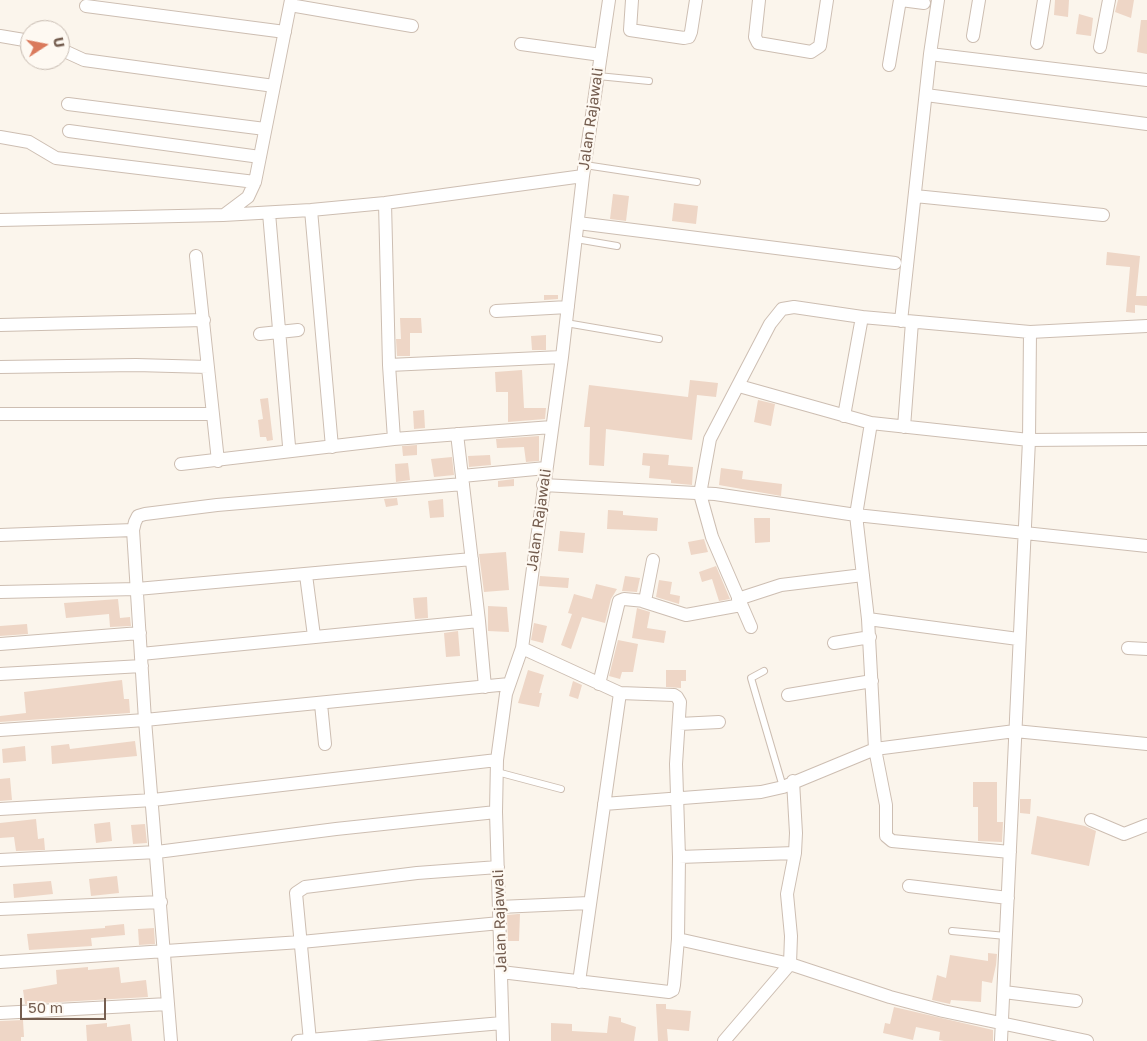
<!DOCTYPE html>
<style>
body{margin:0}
#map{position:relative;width:1147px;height:1041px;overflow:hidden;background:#fbf5ec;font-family:"Golos Text",sans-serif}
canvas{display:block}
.north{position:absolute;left:20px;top:20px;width:50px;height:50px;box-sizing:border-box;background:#fef9f2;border:1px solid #c7bbb1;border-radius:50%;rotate:79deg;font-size:14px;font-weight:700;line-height:20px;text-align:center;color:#755e50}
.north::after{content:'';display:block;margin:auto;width:18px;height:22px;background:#da7a5c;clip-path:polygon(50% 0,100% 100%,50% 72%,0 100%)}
.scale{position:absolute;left:20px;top:998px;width:86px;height:22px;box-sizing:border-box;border:2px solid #755e50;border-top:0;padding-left:6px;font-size:15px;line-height:18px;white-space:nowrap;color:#755e50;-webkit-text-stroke:4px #fef9f2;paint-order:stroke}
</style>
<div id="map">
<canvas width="1147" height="1041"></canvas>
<div class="north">U</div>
<div class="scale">50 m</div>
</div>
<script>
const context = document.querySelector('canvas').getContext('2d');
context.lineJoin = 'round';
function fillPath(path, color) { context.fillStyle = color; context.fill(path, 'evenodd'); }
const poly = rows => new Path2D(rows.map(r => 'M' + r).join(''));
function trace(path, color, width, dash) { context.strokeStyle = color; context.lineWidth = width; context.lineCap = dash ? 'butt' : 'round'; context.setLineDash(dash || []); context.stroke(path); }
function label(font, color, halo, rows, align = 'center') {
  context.font = font + ' "Golos Text",sans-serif'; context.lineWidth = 4.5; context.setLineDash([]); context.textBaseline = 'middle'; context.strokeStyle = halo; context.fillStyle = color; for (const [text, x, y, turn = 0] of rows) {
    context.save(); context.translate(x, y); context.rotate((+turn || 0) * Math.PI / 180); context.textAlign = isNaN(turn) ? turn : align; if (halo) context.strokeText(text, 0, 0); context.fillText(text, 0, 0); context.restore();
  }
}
fillPath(poly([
 [1055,0,1069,0,1068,17,1054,15],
 [1118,0,1134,0,1131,18,1115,12],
 [1079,14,1093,18,1091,36,1076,34],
 [1141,20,1147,20,1147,54,1137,52],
 [613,194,629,196,626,221,610,219],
 [674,203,698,206,696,224,672,221],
 [1107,252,1140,256,1136,296,1147,296,1147,306,1135,305,1135,313,1126,312,1130,267,1106,265],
 [544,295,558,295,558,299,544,300],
 [400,318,421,318,422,333,410,333,410,356,397,356,396,339,401,339],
 [546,335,546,350,532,350,531,336],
 [522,370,524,408,546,408,545,419,508,422,508,392,496,392,495,372],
 [690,380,718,383,716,397,697,395,692,440,606,429,604,466,589,465,590,427,584,427,589,385,688,397],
 [268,398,273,440,267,441,266,437,260,437,258,420,263,419,260,399],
 [758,400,775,404,771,426,754,422],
 [424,410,425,428,414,429,413,411],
 [539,436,539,461,526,462,524,447,497,448,496,439],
 [417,445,417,455,403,456,402,446],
 [643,453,669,455,668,465,693,467,692,485,671,483,671,480,649,478,650,466,642,465],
 [490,455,491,465,469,467,468,456],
 [452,457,454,475,434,477,431,459],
 [408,463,410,480,396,482,395,464],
 [721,468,743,471,742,479,782,484,781,496,719,485],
 [514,479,514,486,498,487,498,481],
 [397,498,398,505,386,507,384,499],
 [443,499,444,517,430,518,428,501],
 [608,510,623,511,623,515,658,518,657,531,607,529],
 [754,518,770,518,770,542,755,543],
 [560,531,585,533,583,553,558,551],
 [704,539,708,552,691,555,688,542],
 [506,552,509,590,484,592,479,554],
 [716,566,730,599,719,601,712,579,702,582,699,572],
 [540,576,569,578,568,588,539,586],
 [625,576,640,578,637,592,622,591],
 [659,580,672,582,670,594,680,596,679,604,656,597],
 [596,584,617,589,611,599,605,623,582,617,571,649,561,645,572,614,568,613,574,594,592,599],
 [427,597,428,618,415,619,413,598],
 [118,599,120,618,130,617,131,626,110,627,109,614,66,618,64,603],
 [488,606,507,607,509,632,488,631],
 [637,608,650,612,647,628,666,631,664,643,632,638],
 [534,623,547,626,543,643,531,640],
 [27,624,28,634,0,636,0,626],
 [458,631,460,656,446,657,444,633],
 [618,640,638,644,633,672,622,672,620,679,609,676],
 [528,670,544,675,539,693,542,693,539,707,518,703],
 [666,670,686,670,686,681,681,681,681,688,666,687],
 [122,680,124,699,129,699,130,713,0,722,0,716,26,713,24,692],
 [573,681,582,685,578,699,569,696],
 [135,741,137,756,52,764,51,746,69,744,70,749],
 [25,746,26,761,3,763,2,749],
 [10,778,12,800,0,801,0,779],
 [973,782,997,782,997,822,1003,822,1002,842,978,841,978,807,973,807],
 [1020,799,1031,799,1030,814,1020,813],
 [1037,816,1085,826,1096,831,1089,866,1031,854],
 [36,819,38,839,44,838,45,850,16,851,14,837,0,838,0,823],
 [110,822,112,841,96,843,94,824],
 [145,824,147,843,133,844,131,825],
 [117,876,119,893,91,896,89,879],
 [51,881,53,894,14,898,13,884],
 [518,914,520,914,519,941,508,941,507,915],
 [124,924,125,935,91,938,92,946,29,950,27,934,105,928,105,926],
 [154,928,155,944,139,945,138,929],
 [988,953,997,954,996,965,992,983,982,981,981,1002,951,1000,950,1004,932,1000,937,975,946,978,950,955,988,961],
 [88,967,88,970,119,967,121,983,146,980,148,997,25,1004,23,990,57,984,56,970],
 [656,1004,666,1004,666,1009,691,1011,689,1031,667,1029,668,1041,658,1041],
 [894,1007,993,1030,993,1041,944,1041,939,1040,940,1032,916,1027,913,1040,883,1033,885,1023,890,1024],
 [609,1016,621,1018,621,1022,636,1027,634,1041,551,1041,551,1023,572,1024,572,1031,607,1033],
 [23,1020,24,1037,21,1037,21,1041,0,1041,0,1021],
 [107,1023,107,1027,130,1024,132,1041,87,1041,86,1025]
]), '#eed6c6');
const service = poly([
 [598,76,649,81],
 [585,165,697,182],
 [576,239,617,246],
 [566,323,659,339],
 [764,671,751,678,783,787],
 [497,772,561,789],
 [952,931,1006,936]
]);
const minor = poly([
 [632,0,630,30,684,38,689,37,691,32,696,0],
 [759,0,755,37,758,43,811,52,820,46,827,0],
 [901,0,924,3],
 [290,5,412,26],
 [86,6,285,32],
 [0,36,30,41],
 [973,36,979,0],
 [1037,43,1044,0],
 [521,44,601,55],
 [1100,47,1109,0],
 [60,49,84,60,274,86],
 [930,54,1147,80],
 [889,65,900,0],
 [926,95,1147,124],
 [68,104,265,129],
 [69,131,260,157],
 [0,137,29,142,56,158,255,182],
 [915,196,1103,215],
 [311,210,332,447],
 [269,213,289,446],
 [224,215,248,197,255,182,291,0],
 [0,220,223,215,311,210,385,203,583,176],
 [578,223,895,263],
 [196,256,218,461],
 [496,311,568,307],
 [901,321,930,54,938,0],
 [0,325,204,320],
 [260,334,298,330],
 [389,365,562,357],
 [0,367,136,365,208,367],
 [739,386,871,423,1029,440,1147,439],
 [0,414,212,414],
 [844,416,862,317],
 [871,423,856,515,868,619,875,749,886,805,886,836,892,841,1010,852],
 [904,427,912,322],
 [457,434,479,621,485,687],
 [394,439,552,427],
 [181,464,394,439,389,365,385,203],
 [462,476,546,468],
 [543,485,715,494,856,515,1147,546],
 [0,535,133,530],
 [306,575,314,636],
 [0,592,137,589,472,559],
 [738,599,781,585,863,575],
 [642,601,686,615,741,605],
 [868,619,1018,639],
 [751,627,712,537,700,494,710,439,770,324,782,309,794,307,862,317,1030,332,1147,326],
 [834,643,870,637],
 [0,644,140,633],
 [1128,648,1147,649],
 [141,654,479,621],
 [0,674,142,666],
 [599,684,619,601,624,599,645,601,653,560],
 [788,695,872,681],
 [321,704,325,744],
 [679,724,719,722],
 [0,730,145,720,509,684],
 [604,804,761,792,783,787,875,749,1015,731,1147,744],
 [0,809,153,800,497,760],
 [1091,820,1124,834,1147,825],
 [679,857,795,853],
 [0,860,157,852,336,829,496,812],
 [909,886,1008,898],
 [499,907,589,903],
 [0,909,161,902],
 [678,939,790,964,890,997,943,1011,1087,1041],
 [0,962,301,942,500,923],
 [501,972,669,992,673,990,674,985,678,939,679,857,676,764,680,702,677,697,674,695,620,693,522,648],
 [579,982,620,693],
 [1004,992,1076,1001],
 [0,1013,168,1004],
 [171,1041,145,720,133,530,135,522,138,516,145,514,217,505,463,484],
 [298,1041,502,1023],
 [310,1041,296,893,305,887,417,873,498,867],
 [503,1041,496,812,497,760,506,694,522,648,562,357,583,176,609,0],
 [724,1041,790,964,791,936,787,894,795,853,796,833,793,781],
 [1001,1041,1029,440,1030,332]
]);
trace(service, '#cdbeb2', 8);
trace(minor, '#cdbeb2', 14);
trace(service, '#fff', 6);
trace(minor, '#fff', 12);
label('15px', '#755e50', '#fef9f2', [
 ["Jalan Rajawali",591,119,-82],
 ["Jalan Rajawali",539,520,-82],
 ["Jalan Rajawali",500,921,-92]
]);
</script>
